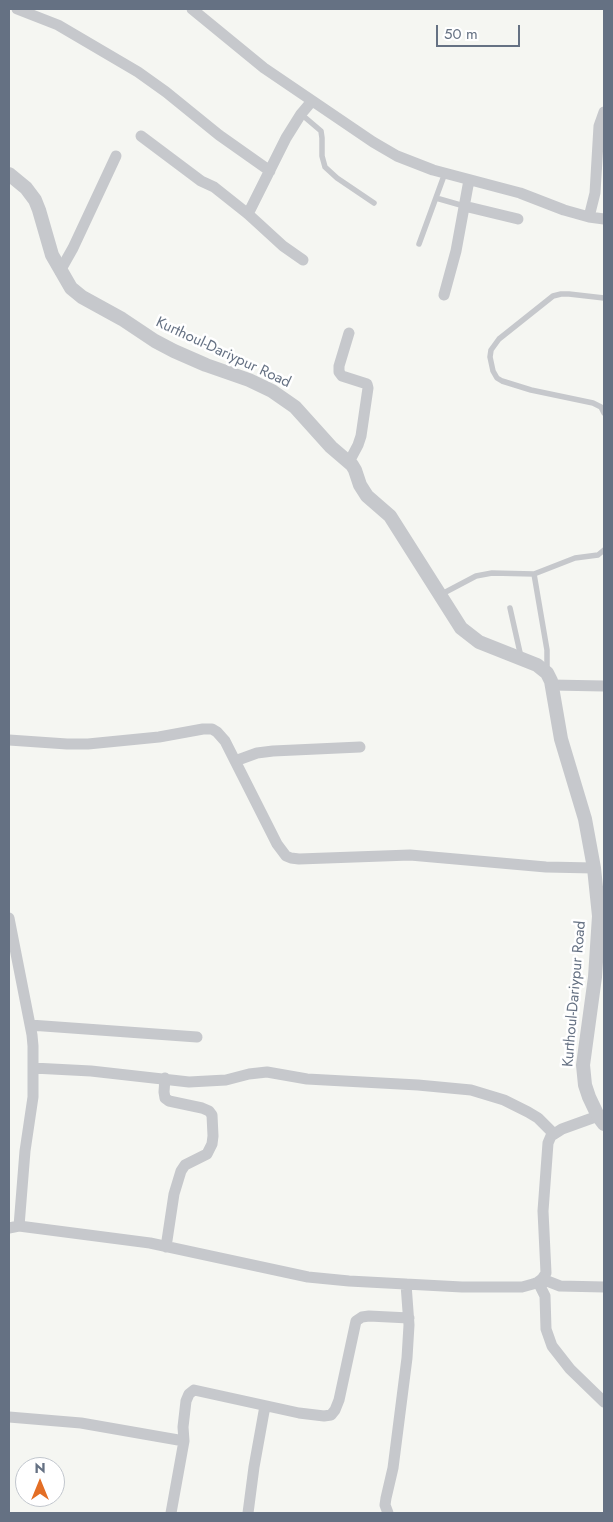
<!DOCTYPE html>
<style>
body{margin:0}
#map{position:relative;width:613px;height:1522px;overflow:hidden;background:#f5f6f2;font-family:Jost,sans-serif}
canvas{display:block}
.frame{position:absolute;inset:0;border:10px solid #657183;pointer-events:none}
.north{position:absolute;left:15px;top:1457px;width:50px;height:50px;box-sizing:border-box;background:#fff;border:1px solid #c1c6cd;border-radius:50%;rotate:0deg;font-size:14px;font-weight:700;line-height:20px;text-align:center;color:#657183}
.north::after{content:'';display:block;margin:auto;width:18px;height:22px;background:#e36e25;clip-path:polygon(50% 0,100% 100%,50% 72%,0 100%)}
.scale{position:absolute;left:436px;top:25px;width:84px;height:22px;box-sizing:border-box;border:2px solid #657183;border-top:0;padding-left:6px;font-size:15px;line-height:18px;white-space:nowrap;color:#657183;-webkit-text-stroke:4px #fff;paint-order:stroke}
</style>
<div id="map">
<canvas width="613" height="1522"></canvas>
<div class="frame"></div>
<div class="north">N</div>
<div class="scale">50 m</div>
</div>
<script>
const context = document.querySelector('canvas').getContext('2d');
context.lineJoin = 'round';
const poly = rows => new Path2D(rows.map(r => 'M' + r).join(''));
function trace(path, color, width, dash) { context.strokeStyle = color; context.lineWidth = width; context.lineCap = dash ? 'butt' : 'round'; context.setLineDash(dash || []); context.stroke(path); }
function label(font, color, halo, rows, align = 'center') {
  context.font = font + ' Jost,sans-serif'; context.lineWidth = 5; context.setLineDash([]); context.textBaseline = 'middle'; context.strokeStyle = halo; context.fillStyle = color; for (const [text, x, y, turn = 0] of rows) {
    context.save(); context.translate(x, y); context.rotate((+turn || 0) * Math.PI / 180); context.textAlign = isNaN(turn) ? turn : align; if (halo) context.strokeText(text, 0, 0); context.fillText(text, 0, 0); context.restore();
  }
}
trace(poly([
 [301,114,321,131,322,138,322,156,325,167,337,178,374,203],
 [436,198,464,206],
 [419,244,445,173],
 [604,298,569,294,561,294,553,296,499,339,491,350,490,357,493,371,497,378,502,381,531,390,593,403,601,407,604,413],
 [534,574,547,650,547,671],
 [440,595,476,576,492,573,534,574,575,558,598,555,604,550],
 [510,608,521,657]
]), '#c6c8cc', 5.5);
trace(poly([
 [17,9,58,25,138,72,166,92,219,135,270,171],
 [192,9,264,68,373,142,397,156,433,170,520,193,564,210,589,217,604,219],
 [141,136,201,181,214,187,248,214,283,246,303,260],
 [464,206,518,219],
 [248,214,286,138,301,114,312,101],
 [589,217,595,193,599,126,604,112],
 [60,271,73,248,116,156],
 [444,295,456,251,469,180],
 [349,333,339,366,339,372,342,376,367,384,368,388,361,436,358,445,349,462],
 [551,685,604,686],
 [9,740,67,744,88,744,159,737,203,729,212,729,217,732,225,741,277,844,286,856,291,858,299,859,410,855,546,867,594,868],
 [235,761,257,753,273,751,360,747],
 [9,918,32,1035,33,1046,33,1097,25,1151,19,1226],
 [30,1025,197,1037],
 [33,1068,91,1071,189,1082,226,1080,249,1074,267,1072,307,1079,418,1085,471,1090,504,1100,528,1112,538,1118,554,1134],
 [165,1078,164,1092,165,1098,169,1101,202,1108,209,1111,212,1115,213,1136,212,1144,207,1154,185,1165,181,1171,174,1194,166,1247],
 [9,1228,19,1226,150,1243,308,1277,349,1281,462,1287,522,1287,533,1284,538,1282,542,1279,546,1273,543,1211,548,1143,551,1136,562,1129,598,1116],
 [542,1279,560,1286,604,1287],
 [538,1282,545,1296,546,1329,552,1346,570,1369,604,1402],
 [9,1417,81,1423,184,1441],
 [171,1513,184,1441,183,1427,186,1401,189,1394,194,1390,299,1413,324,1416,331,1415,335,1410,339,1400,356,1321,362,1317,369,1316,409,1318],
 [248,1513,254,1467,265,1406],
 [388,1513,385,1505,386,1498,393,1468,407,1358,409,1325,406,1284]
]), '#c6c8cc', 11);
trace(poly([
 [9,174,26,188,35,200,39,210,52,255,71,288,82,297,122,319,155,341,174,351,206,365,249,380,272,391,295,407,331,447,352,465,355,470,360,485,367,496,390,516,461,628,479,642,537,665,547,673,551,681,561,739,585,819,594,868,599,916,595,977,583,1065,585,1085,589,1097,598,1116,604,1124]
]), '#c6c8cc', 14);
label('15px', '#657183', '#fff', [
 ["Kurthoul-Dariypur Road",223,353,25],
 ["Kurthoul-Dariypur Road",575,994,-85]
]);
</script>
